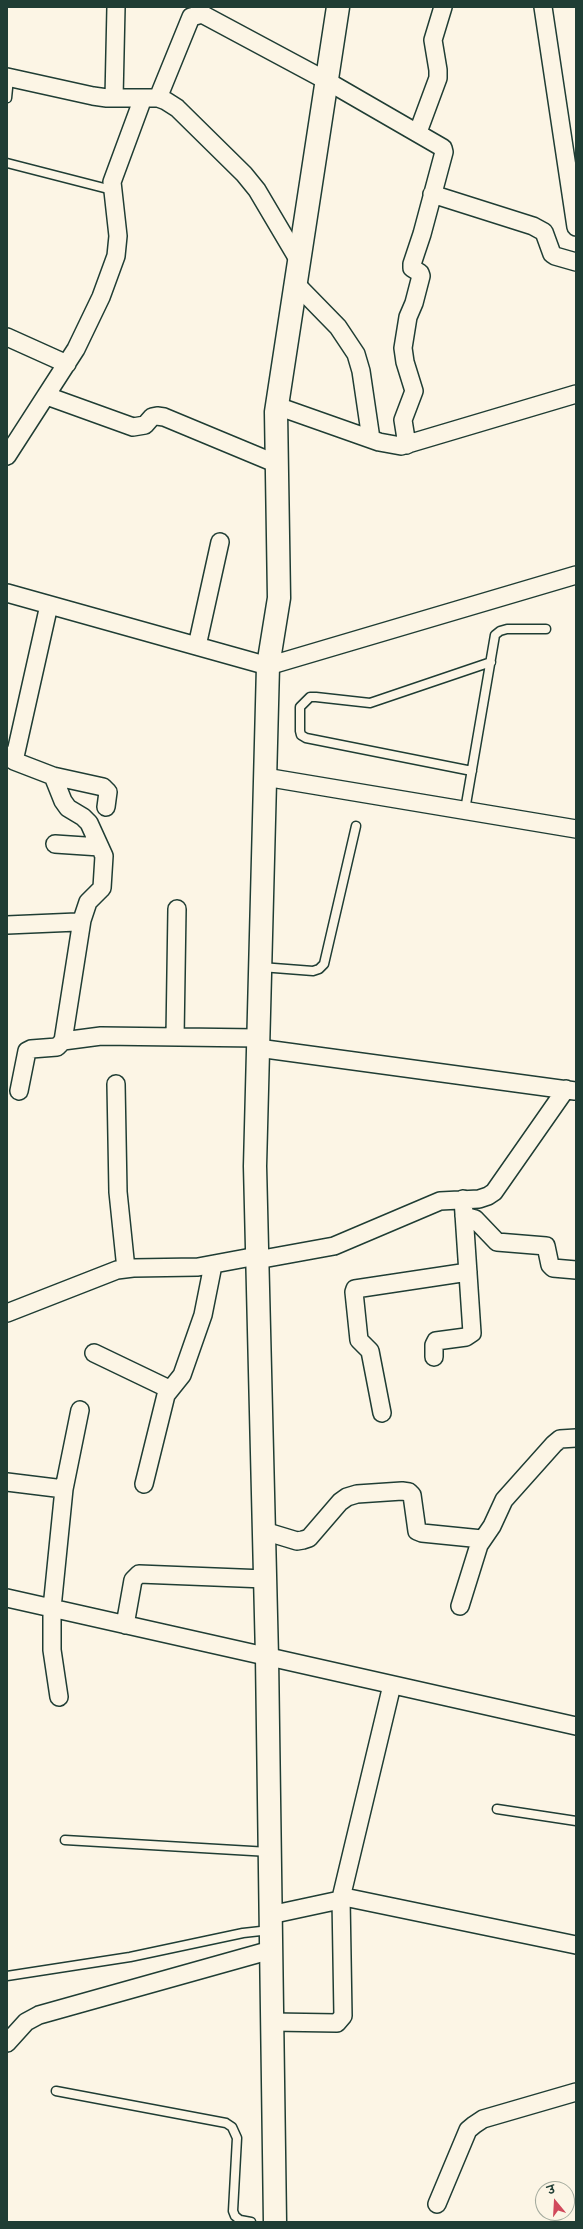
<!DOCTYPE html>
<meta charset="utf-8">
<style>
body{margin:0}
#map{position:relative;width:583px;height:2229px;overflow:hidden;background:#fcf5e5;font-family:"Balsamiq Sans","Playpen Sans Deva",sans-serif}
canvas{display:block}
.frame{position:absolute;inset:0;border:8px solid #1f3d34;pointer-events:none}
.north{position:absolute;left:535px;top:2181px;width:40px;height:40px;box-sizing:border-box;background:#fcf5e5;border:1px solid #a4ab9e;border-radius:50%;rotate:342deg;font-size:11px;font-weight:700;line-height:16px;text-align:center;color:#1f3d34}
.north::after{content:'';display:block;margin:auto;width:14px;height:18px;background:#d1495b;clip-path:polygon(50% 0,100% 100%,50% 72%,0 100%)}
</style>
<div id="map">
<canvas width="583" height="2229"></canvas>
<div class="frame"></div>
<div class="north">उ</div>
</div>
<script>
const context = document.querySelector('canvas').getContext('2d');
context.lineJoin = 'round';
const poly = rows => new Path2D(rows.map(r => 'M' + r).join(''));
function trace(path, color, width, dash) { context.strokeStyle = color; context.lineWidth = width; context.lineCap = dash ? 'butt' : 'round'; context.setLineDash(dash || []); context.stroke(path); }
const service = poly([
 [7,98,9,78],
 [7,163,112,190],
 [472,771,306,738,301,735,300,731,300,707,310,697,316,697,370,703,491,662],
 [465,810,495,635,500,631,507,629,546,629],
 [261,967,313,971,319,969,324,964,356,826],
 [497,1809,576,1821],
 [65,1840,269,1852],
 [7,1976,130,1957,243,1933,270,1930],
 [56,2091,226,2123,232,2127,237,2138,233,2211,235,2216,240,2220,251,2222]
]);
const minor = poly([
 [543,7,576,227],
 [7,77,93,96,107,98,158,98,166,101,177,108,244,174,257,190,299,261],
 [114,98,116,7],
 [158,98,191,17,202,14,327,81,443,148,444,152,422,234,412,264,412,268,420,273,421,276,414,303,408,317,403,348,405,362,414,391,403,420,407,445],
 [418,132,438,78,438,70,433,40,443,7],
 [432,194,533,226,544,232,552,254,555,256,576,262],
 [296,284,338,327,356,354,361,371,371,439],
 [7,337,67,364],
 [47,396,133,427,145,425,152,417,157,416,164,417,277,464],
 [277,406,379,442,401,446,576,394],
 [7,456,76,349,101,297,116,256,118,236,112,182,143,98],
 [7,593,268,666,576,575],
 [197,646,220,542],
 [7,755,14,761,53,776,63,801,68,808,83,817,89,823,104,856,102,888,88,902,82,920,77,922,7,925],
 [14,761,49,605],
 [53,776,103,787,108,792,106,807],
 [265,777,576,829],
 [55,844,100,847],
 [175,1037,177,909],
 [63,1041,101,1036,258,1038],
 [258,1048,575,1091],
 [116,1084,118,1192,126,1269],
 [19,1091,27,1051,31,1049,57,1047,63,1041,82,920],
 [464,1216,475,1219,497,1242,546,1246,550,1265,553,1268,576,1270],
 [257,1260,334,1246,440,1201,479,1199,488,1196,494,1192,566,1089],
 [7,1313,117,1270,133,1268,198,1267,257,1256],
 [94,1353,169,1389],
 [434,1357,434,1345,436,1341,466,1337,472,1333,463,1199],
 [382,1413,370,1351,359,1340,354,1292,355,1289,468,1272],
 [7,1482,64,1489],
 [144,1484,166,1395,182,1375,203,1315,213,1265],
 [264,1531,297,1541,303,1540,309,1538,340,1502,347,1497,357,1494,402,1491,409,1492,412,1495,417,1531,422,1533,482,1539],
 [7,1598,576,1726],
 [460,1606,479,1545,492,1526,504,1500,554,1444,560,1439,576,1438],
 [125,1625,133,1580,139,1574,265,1579],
 [59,1697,52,1650,52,1608,64,1489,80,1410],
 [270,1915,349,1898,576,1945],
 [272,2022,337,2023,343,2016,341,1898,392,1685],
 [7,2043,26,2022,39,2015,271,1950],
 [437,2204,468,2130,474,2125,483,2119,576,2092]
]);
const secondary = poly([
 [275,2222,267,1657,255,1166,268,666,279,598,276,412,338,7]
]);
trace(service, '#1f3d34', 11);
trace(minor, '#1f3d34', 20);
trace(secondary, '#1f3d34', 25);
trace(service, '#fcf5e5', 8);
trace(minor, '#fcf5e5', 17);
trace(secondary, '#fcf5e5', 22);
</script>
